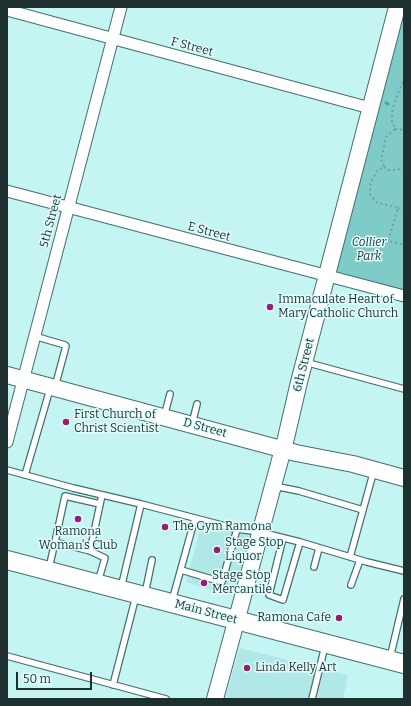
<!DOCTYPE html>
<style>
body{margin:0}
#map{position:relative;width:411px;height:706px;overflow:hidden;background:#c5f5f3;font-family:Bitter,serif}
canvas{display:block}
.frame{position:absolute;inset:0;border:8px solid #1d2f2f;pointer-events:none}
.scale{position:absolute;left:16px;top:672px;width:76px;height:18px;box-sizing:border-box;border:2px solid #1d2f2f;border-top:0;padding-left:5px;font-size:12px;line-height:14px;white-space:nowrap;color:#1d2f2f;-webkit-text-stroke:3px #e2fefd;paint-order:stroke}
</style>
<div id="map">
<canvas width="411" height="706"></canvas>
<div class="frame"></div>
<div class="scale">50 m</div>
</div>
<script>
const context = document.querySelector('canvas').getContext('2d');
context.lineJoin = 'round';
function fillPath(path, color) { context.fillStyle = color; context.fill(path, 'evenodd'); }
const poly = rows => new Path2D(rows.map(r => 'M' + r).join(''));
function trace(path, color, width, dash) { context.strokeStyle = color; context.lineWidth = width; context.lineCap = dash ? 'butt' : 'round'; context.setLineDash(dash || []); context.stroke(path); }
function label(font, color, halo, rows, align = 'center') {
  context.font = font + ' Bitter,serif'; context.lineWidth = 3; context.setLineDash([]); context.textBaseline = 'middle'; context.strokeStyle = halo; context.fillStyle = color; for (const [text, x, y, turn = 0] of rows) {
    context.save(); context.translate(x, y); context.rotate((+turn || 0) * Math.PI / 180); context.textAlign = isNaN(turn) ? turn : align; if (halo) context.strokeText(text, 0, 0); context.fillText(text, 0, 0); context.restore();
  }
}
fillPath(poly([
 [202,522,251,536,234,589,230,593,224,594,186,582],
 [240,648,348,675,343,699,225,699]
]), '#afe8e6');
fillPath(poly([
 [404,7,404,296,327,276]
]), '#7ecbc8');
trace(poly([
 [386,103,388,104]
]), '#3aa9a7', 3);
const lane = poly([
 [34,336,65,345,66,346,55,387],
 [305,362,404,389],
 [164,417,170,394],
 [192,424,197,404],
 [7,470,73,488,141,504,237,529,260,532,300,542,367,562,404,571],
 [25,475,50,389],
 [274,486,299,491,363,510],
 [283,538,269,595,283,600,300,542],
 [55,542,65,496,100,504],
 [90,551,102,495],
 [350,557,374,470],
 [314,567,319,548],
 [49,568,55,542,90,551,105,558,98,582],
 [181,570,222,582,237,529],
 [351,585,360,560],
 [121,588,141,504],
 [145,594,152,560],
 [172,601,195,518],
 [7,656,166,699],
 [390,658,404,599],
 [113,685,136,596],
 [312,699,325,646]
]);
const street = poly([
 [7,10,370,108],
 [7,191,404,296],
 [7,442,121,7]
]);
const secondary = poly([
 [7,375,296,453,353,464,404,478],
 [215,699,286,438,299,382,397,7]
]);
const primary = poly([
 [7,560,404,664]
]);
trace(lane, '#436f6d', 8);
trace(street, '#436f6d', 13);
trace(secondary, '#436f6d', 18);
trace(primary, '#436f6d', 20);
trace(poly([
 [395,129,404,130],
 [384,167,388,170,397,170,404,168],
 [398,208,404,210],
 [402,244,388,241,398,208,376,202,370,194,371,182,377,171,384,167,381,159,383,151,386,137,395,129,392,121,392,113,394,103,404,79]
]), '#7a9d9c', 2, [2, 3]);
trace(lane, '#fff', 5.5);
trace(street, '#fff', 11);
trace(secondary, '#fff', 16);
trace(primary, '#fff', 18);
for (const [x, y, r, color] of [
 [270,307,4,"#981c74"],
 [66,422,4,"#981c74"],
 [78,519,4,"#981c74"],
 [165,527,4,"#981c74"],
 [217,550,4,"#981c74"],
 [204,583,4,"#981c74"],
 [339,618,4,"#981c74"],
 [247,668,4,"#981c74"]
]) { const dot = new Path2D(); dot.arc(x, y, r, 0, 2 * Math.PI); context.fillStyle = color; context.fill(dot); trace(dot, '#e2fefd', 1.5); }
label('12px', '#1d2f2f', '#e2fefd', [
 ["F Street",192,47,15],
 ["5th Street",51,221,-75],
 ["E Street",209,232,15],
 ["6th Street",304,365,-76],
 ["D Street",205,428,15],
 ["Main Street",206,612,15]
]);
label('italic 12px', '#203938', '#e2fefd', [
 ["Collier",369,243],
 ["Park",369,257]
]);
label('12px', '#1d2f2f', '#e2fefd', [
 ["Immaculate Heart of",278,300],
 ["Mary Catholic Church",278,314],
 ["First Church of",74,415],
 ["Christ Scientist",74,429],
 ["The Gym Ramona",173,527],
 ["Ramona",78,532,"center"],
 ["Woman's Club",78,546,"center"],
 ["Stage Stop",225,543],
 ["Liquor",225,557],
 ["Stage Stop",212,576],
 ["Mercantile",212,590],
 ["Ramona Cafe",331,618,"right"],
 ["Linda Kelly Art",255,668]
], 'left');
</script>
